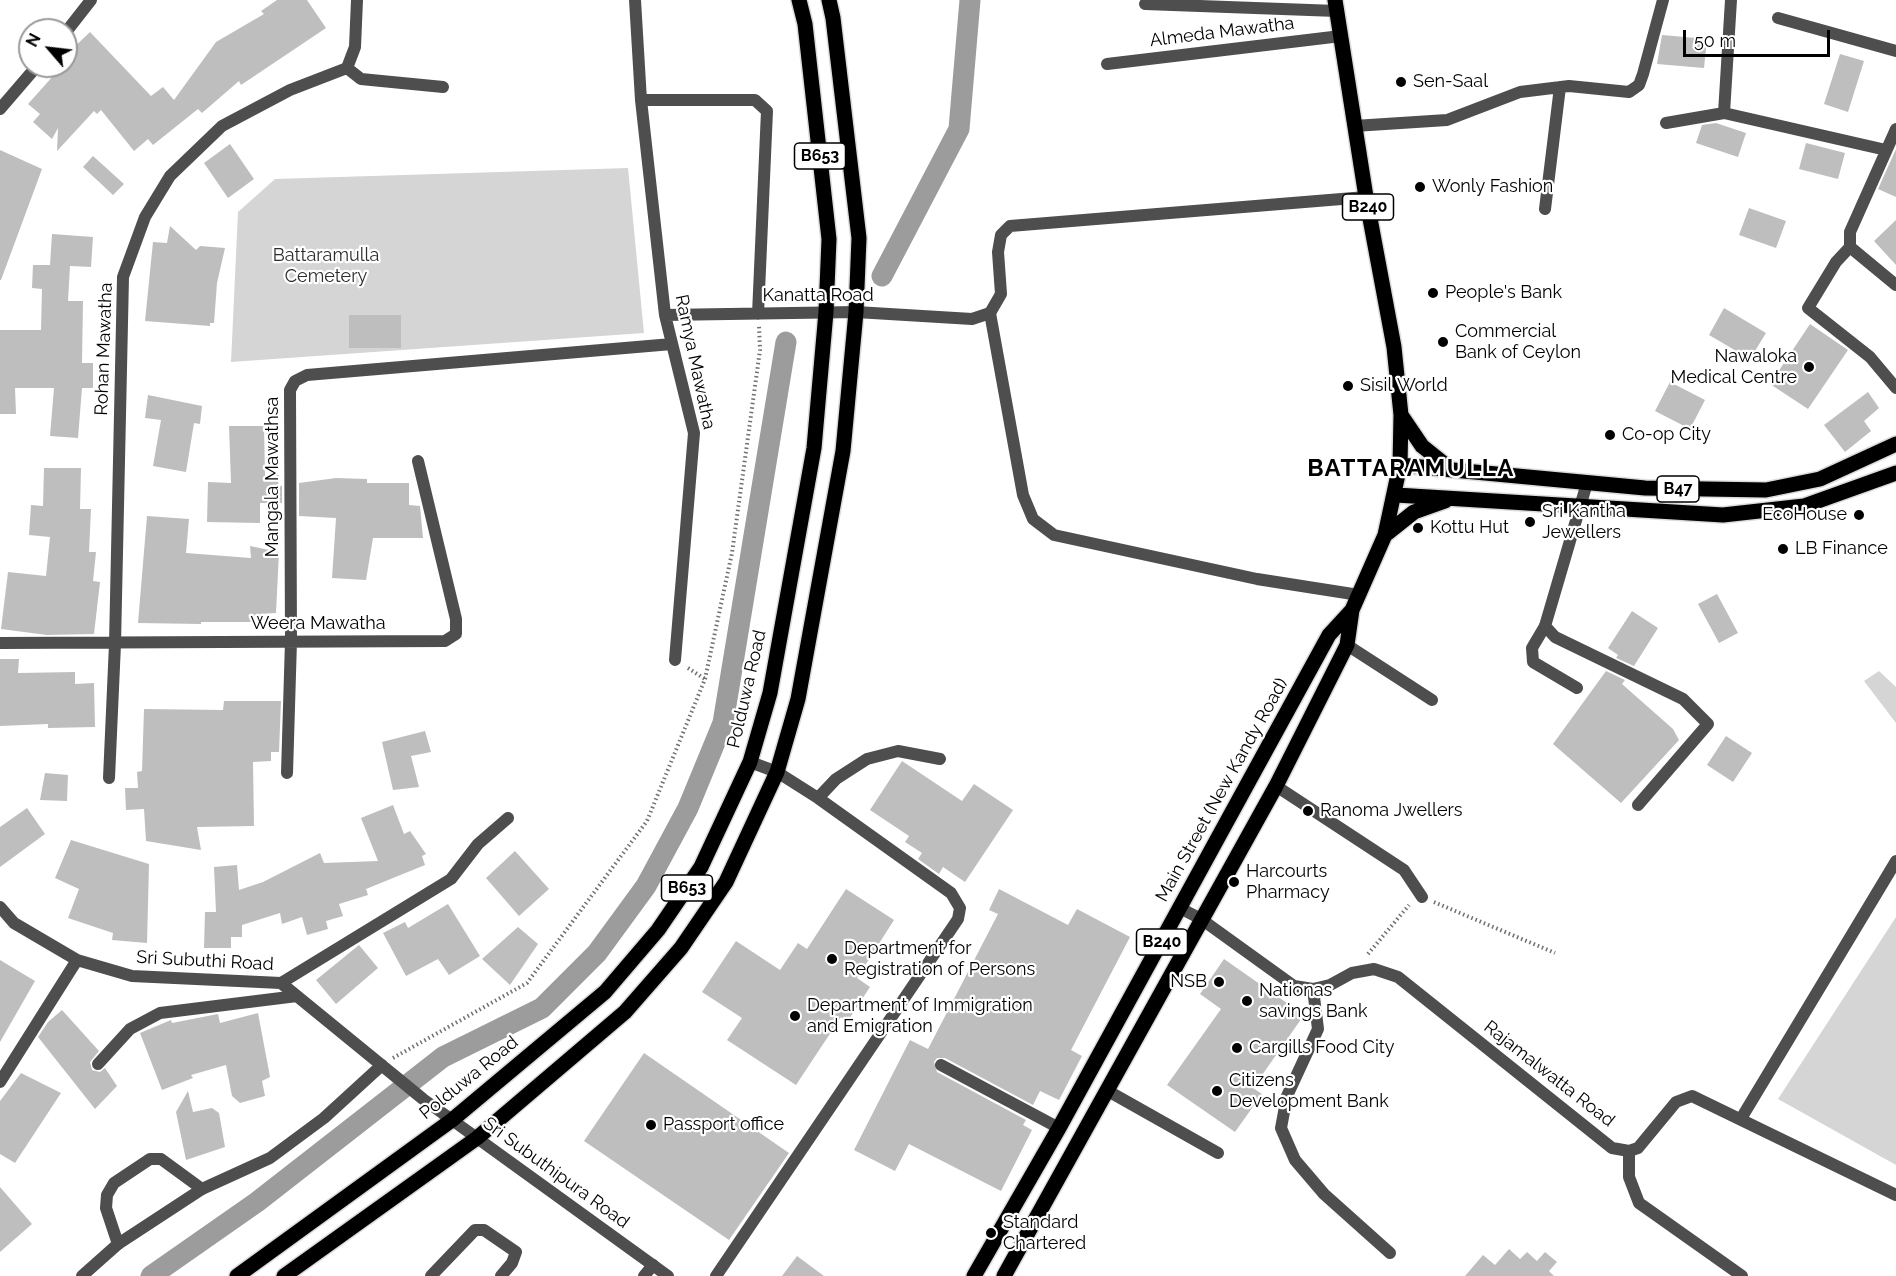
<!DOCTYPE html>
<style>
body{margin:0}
#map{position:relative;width:1896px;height:1276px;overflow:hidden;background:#fff;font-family:Raleway,sans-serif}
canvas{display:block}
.north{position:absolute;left:18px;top:18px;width:60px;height:60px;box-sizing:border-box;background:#fff;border:2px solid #999;border-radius:50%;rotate:298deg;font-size:16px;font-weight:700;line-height:24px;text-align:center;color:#000}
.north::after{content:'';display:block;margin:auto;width:21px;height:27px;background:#000;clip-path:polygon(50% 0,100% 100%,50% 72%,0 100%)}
.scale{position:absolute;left:1683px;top:30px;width:147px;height:27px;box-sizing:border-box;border:3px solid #000;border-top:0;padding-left:8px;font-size:18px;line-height:21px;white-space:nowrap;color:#000;-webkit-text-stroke:4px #fff;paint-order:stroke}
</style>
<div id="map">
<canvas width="1896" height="1276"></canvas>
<div class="north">N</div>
<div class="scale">50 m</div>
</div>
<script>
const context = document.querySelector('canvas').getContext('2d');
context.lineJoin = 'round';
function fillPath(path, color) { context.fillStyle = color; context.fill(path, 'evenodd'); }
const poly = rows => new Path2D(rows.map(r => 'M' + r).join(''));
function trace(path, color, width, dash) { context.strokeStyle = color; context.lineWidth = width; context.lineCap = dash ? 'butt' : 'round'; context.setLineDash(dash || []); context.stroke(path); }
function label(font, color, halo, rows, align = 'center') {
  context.font = font + ' Raleway,sans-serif'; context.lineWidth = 4.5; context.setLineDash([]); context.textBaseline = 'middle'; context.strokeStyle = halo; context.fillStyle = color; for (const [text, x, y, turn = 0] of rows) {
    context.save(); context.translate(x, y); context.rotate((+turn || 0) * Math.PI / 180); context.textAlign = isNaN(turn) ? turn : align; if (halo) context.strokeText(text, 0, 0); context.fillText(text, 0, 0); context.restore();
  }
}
fillPath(poly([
 [628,168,644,333,231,362,238,212,275,179],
 [1879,671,1896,687,1896,723,1864,681],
 [1896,917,1896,1165,1778,1099]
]), '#d5d5d5');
trace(poly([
 [882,276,959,129,970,0],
 [151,1276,257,1202,443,1057,542,1008,597,953,646,886,688,808,723,723,786,342]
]), '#9c9c9c', 21);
fillPath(poly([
 [277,0,307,0,326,28,241,85,239,81,202,113,198,109,153,145,148,139,134,151,101,110,97,114,94,111,57,151,58,128,52,139,33,122,40,114,28,104,62,66,66,66,69,58,66,55,90,32,151,96,163,87,174,100,216,42,264,14,261,11],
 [1662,35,1707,39,1704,68,1657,64],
 [1840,54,1864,61,1848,112,1824,104],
 [1716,123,1746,133,1738,157,1696,143,1702,125],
 [1806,143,1845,153,1838,179,1799,169],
 [230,144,254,179,228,198,204,163],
 [1896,149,1896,197,1878,189],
 [0,150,42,169,1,280,0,280],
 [93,156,124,184,113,195,83,167],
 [1749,208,1786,221,1776,248,1739,235],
 [1896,220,1896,265,1874,241],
 [170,226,196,250,200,246,225,248,217,283,214,323,210,323,210,326,145,321,153,242,167,243],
 [52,234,93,237,91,267,70,266,68,301,83,301,82,363,93,363,93,388,82,388,78,438,50,436,54,388,15,388,16,414,0,414,0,330,41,330,42,289,32,288,33,265,50,265],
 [1724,308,1766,333,1750,359,1709,335],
 [349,315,401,315,401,348,349,348],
 [1810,324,1848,350,1808,409,1770,384],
 [1670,382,1705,400,1690,429,1655,411],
 [1868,392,1879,408,1864,421,1871,431,1845,452,1824,425],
 [148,395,202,406,200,424,194,423,186,472,153,466,161,420,145,418],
 [229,426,264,426,265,475,279,475,278,486,282,486,282,503,260,503,260,523,207,522,208,482,231,483],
 [44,468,81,468,80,509,91,509,89,552,96,552,93,581,100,582,94,634,47,635,1,629,8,572,46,576,50,537,29,535,31,505,43,506],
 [336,478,367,479,367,483,409,483,409,505,420,506,423,538,373,538,366,580,332,578,336,518,299,516,299,483],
 [147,516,189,519,186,553,251,558,250,546,279,552,276,613,260,614,260,622,201,622,201,624,138,623],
 [1717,594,1738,633,1719,643,1698,604],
 [1632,611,1658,628,1634,666,1616,658,1618,655,1608,648],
 [0,659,19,659,18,673,75,672,75,684,94,683,95,727,48,728,48,724,0,726],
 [1606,671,1625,680,1622,684,1673,729,1679,740,1621,803,1553,744],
 [224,701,281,701,279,752,271,752,271,761,253,762,254,826,197,827,201,850,146,841,144,809,126,810,125,788,138,788,137,772,142,771,144,709,223,710],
 [425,731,431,752,411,756,419,787,393,790,382,742],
 [1726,736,1752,753,1733,782,1707,765],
 [902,761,962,801,974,784,1013,810,965,882,943,867,939,874,918,859,922,853,905,842,909,836,870,810],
 [45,773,68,775,67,801,40,800],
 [393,805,404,834,410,831,426,854,422,856,425,865,366,889,368,895,339,904,343,916,326,921,328,929,307,935,302,917,282,924,280,913,242,925,242,937,231,937,231,948,204,948,205,912,216,912,214,867,237,865,239,890,263,882,320,853,324,863,378,861,361,818],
 [27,808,45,834,0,867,0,827],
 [71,840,149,864,147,943,112,940,113,933,68,918,79,889,55,878],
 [515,851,549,889,519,916,486,878],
 [846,889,894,920,857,978,870,987,847,1022,841,1017,796,1085,727,1040,742,1018,702,992,736,941,780,970,798,943,807,949],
 [999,889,1068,925,1077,909,1130,937,1071,1050,1082,1056,1059,1100,1040,1091,1033,1105,945,1058,937,1058,934,1062,937,1072,1026,1120,1023,1125,1032,1130,1001,1191,909,1144,895,1171,854,1150,910,1040,928,1049,998,914,989,910],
 [448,904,480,956,449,975,438,959,406,976,383,933,405,922,408,928],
 [518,927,538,944,510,985,482,959],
 [359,945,378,968,336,1004,316,980],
 [1224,959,1304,1015,1253,1088,1262,1094,1235,1132,1167,1085,1221,1009,1200,994],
 [0,960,35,981,0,1042],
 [62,1010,99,1051,90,1062,92,1070,100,1072,105,1068,117,1086,95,1109,38,1037,48,1022],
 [258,1013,270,1077,262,1081,265,1096,240,1103,232,1096,226,1065,191,1075,193,1078,162,1090,140,1033,171,1020,172,1023,218,1014,220,1023],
 [644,1053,789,1153,729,1240,584,1141],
 [21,1073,61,1093,15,1163,0,1154,0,1101],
 [188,1091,193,1112,212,1108,219,1113,225,1147,186,1160,176,1112],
 [0,1187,32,1224,0,1252],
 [1509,1249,1520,1259,1527,1252,1537,1261,1545,1252,1557,1262,1549,1271,1554,1276,1465,1276,1483,1255,1495,1265],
 [797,1256,824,1276,782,1276]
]), '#bebebe');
const primary = poly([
 [1401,415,1422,446,1452,470],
 [1400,465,1645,488,1766,490,1820,479,1896,444],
 [1396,495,1723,515,1804,506,1896,473],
 [1385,535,1414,512,1445,501],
 [237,1276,452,1120,605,992,658,930,701,867,750,762,770,693,814,448,826,312,829,239,805,24,799,0],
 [284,1276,477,1138,625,1012,681,948,726,882,777,772,798,699,843,451,856,312,859,238,833,18,829,0],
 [974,1276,1059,1128,1329,635,1352,610,1385,535,1400,465,1401,415,1394,347,1366,197,1335,0],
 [1004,1276,1276,786,1347,645,1352,610]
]);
trace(primary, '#dbdbdb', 18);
trace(poly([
 [688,668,705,679],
 [1434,902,1555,953],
 [1368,954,1409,905],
 [393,1058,527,983,647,821,705,679,732,553,760,350,759,326]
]), '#707070', 4, [1.5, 3]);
trace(poly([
 [1850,247,1836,262,1808,308,1870,357,1896,388],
 [990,313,1023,495,1033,519,1054,535,1257,579,1359,595],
 [1545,626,1532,648,1533,662,1577,688],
 [818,798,836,779,867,759,898,751,940,759],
 [941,1065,1059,1128],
 [118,1244,106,1208,107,1195,114,1183,150,1159,161,1159,202,1189],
 [431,1276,475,1230,484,1230,516,1252,512,1263,501,1276],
 [644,1276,653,1265],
 [716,1276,958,919,960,908,951,893,818,798,777,772,750,762]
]), '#4e4e4e', 12);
trace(poly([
 [635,0,641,100,665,315,694,433,675,660],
 [1145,4,1337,11],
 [1778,18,1896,51],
 [66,32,91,0],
 [1107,64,1341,36],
 [347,68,361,79,443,87],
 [641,100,755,100,767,111,758,314],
 [0,109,37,66],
 [1724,113,1731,0],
 [1666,123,1724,113,1886,150],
 [1354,126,1447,120,1520,92,1569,86,1629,92,1639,85,1643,74,1663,0],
 [1896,129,1850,232,1850,247,1896,285],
 [1545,209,1560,87],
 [665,315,856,312,972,319,990,313,1001,294,998,252,1001,235,1010,226,1366,197],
 [1587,483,1545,626,1555,637,1683,699,1708,724,1638,805],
 [0,643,445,641,456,634,456,619,418,461],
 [1347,645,1432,700],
 [287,773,291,641,290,390,295,381,307,375,672,344],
 [109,778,115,644,123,277,145,217,170,176,222,126,290,90,347,68,355,47,357,0],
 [1276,786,1404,870,1422,897],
 [0,907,14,923,77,960,132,976,281,983,423,1099,668,1276],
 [1180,908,1201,919,1294,986,1313,989,1330,985,1352,973,1374,969,1398,977,1612,1148,1629,1151,1638,1148,1676,1102,1692,1096,1896,1195],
 [281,983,451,879,478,844,508,818],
 [1313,989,1318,1029,1287,1096,1281,1128,1295,1160,1324,1194,1390,1253],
 [98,1064,130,1029,160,1013,297,996],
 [0,1082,77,960],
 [1108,1091,1218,1153],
 [1742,1117,1896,861],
 [1629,1151,1629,1177,1639,1203,1742,1276],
 [82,1276,118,1244,202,1189,270,1158,324,1118,382,1065]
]), '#4e4e4e', 12);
trace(primary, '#000', 15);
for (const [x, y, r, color] of [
 [1401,82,6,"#000"],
 [1420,187,6,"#000"],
 [1433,293,6,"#000"],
 [1443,342,6,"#000"],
 [1809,367,6,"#000"],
 [1348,386,6,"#000"],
 [1610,435,6,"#000"],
 [1859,515,6,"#000"],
 [1530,522,6,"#000"],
 [1418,528,6,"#000"],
 [1783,549,6,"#000"],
 [1308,811,6,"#000"],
 [1234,882,6,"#000"],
 [832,959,6,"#000"],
 [1219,982,6,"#000"],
 [1247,1001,6,"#000"],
 [795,1016,6,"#000"],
 [1237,1048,6,"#000"],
 [1217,1091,6,"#000"],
 [651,1125,6,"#000"],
 [991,1233,6,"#000"]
]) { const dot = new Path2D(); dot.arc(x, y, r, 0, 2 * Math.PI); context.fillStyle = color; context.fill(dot); trace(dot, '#fff', 2); }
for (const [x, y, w] of [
 [820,156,51],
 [1368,207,51],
 [1678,489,42],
 [687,888,51],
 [1162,942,51]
]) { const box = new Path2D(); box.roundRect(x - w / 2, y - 13, w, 26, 4.5); context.fillStyle = '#fff'; context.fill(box); trace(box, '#000', 1.5); }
label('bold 16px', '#000', null, [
 ["B653",820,156],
 ["B240",1368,207],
 ["B47",1678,489],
 ["B653",687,888],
 ["B240",1162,942]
]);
label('18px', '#000', '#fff', [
 ["Almeda Mawatha",1222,32,-7],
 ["Kanatta Road",818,296],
 ["Rohan Mawatha",104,349,-88],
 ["Ramya Mawatha",695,362,78],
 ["Mangala Mawathsa",273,477,-90],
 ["Weera Mawatha",318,624],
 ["Polduwa Road",747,689,-77],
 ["Main Street (New Kandy Road)",1222,790,-61],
 ["Sri Subuthi Road",205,961,3],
 ["Rajamalwatta Road",1549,1074,38],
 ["Polduwa Road",469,1078,-39],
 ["Sri Subuthipura Road",556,1173,36]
]);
label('18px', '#000', '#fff', [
 ["Sen-Saal",1413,82],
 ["Wonly Fashion",1432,187],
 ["People's Bank",1445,293],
 ["Commercial",1455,332],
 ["Bank of Ceylon",1455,353],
 ["Nawaloka",1797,357,"right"],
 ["Medical Centre",1797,378,"right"],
 ["Sisil World",1360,386],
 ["Co-op City",1622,435],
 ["Sri Kantha",1542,512],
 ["Jewellers",1542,533],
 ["EcoHouse",1847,515,"right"],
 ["Kottu Hut",1430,528],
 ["LB Finance",1795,549],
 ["Ranoma Jwellers",1320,811],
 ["Harcourts",1246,872],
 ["Pharmacy",1246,893],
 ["Department for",844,949],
 ["Registration of Persons",844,970],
 ["NSB",1207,982,"right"],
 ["Nationas",1259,991],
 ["savings Bank",1259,1012],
 ["Department of Immigration",807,1006],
 ["and Emigration",807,1027],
 ["Cargills Food City",1249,1048],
 ["Citizens",1229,1081],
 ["Development Bank",1229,1102],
 ["Passport office",663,1125],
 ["Standard",1003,1223],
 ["Chartered",1003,1244]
], 'left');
label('18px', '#2c2c2c', '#fff', [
 ["Battaramulla",326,256],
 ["Cemetery",326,277]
]);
context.letterSpacing = '1.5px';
label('bold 24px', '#000', '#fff', [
 ["BATTARAMULLA",1411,469]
]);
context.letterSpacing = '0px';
</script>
